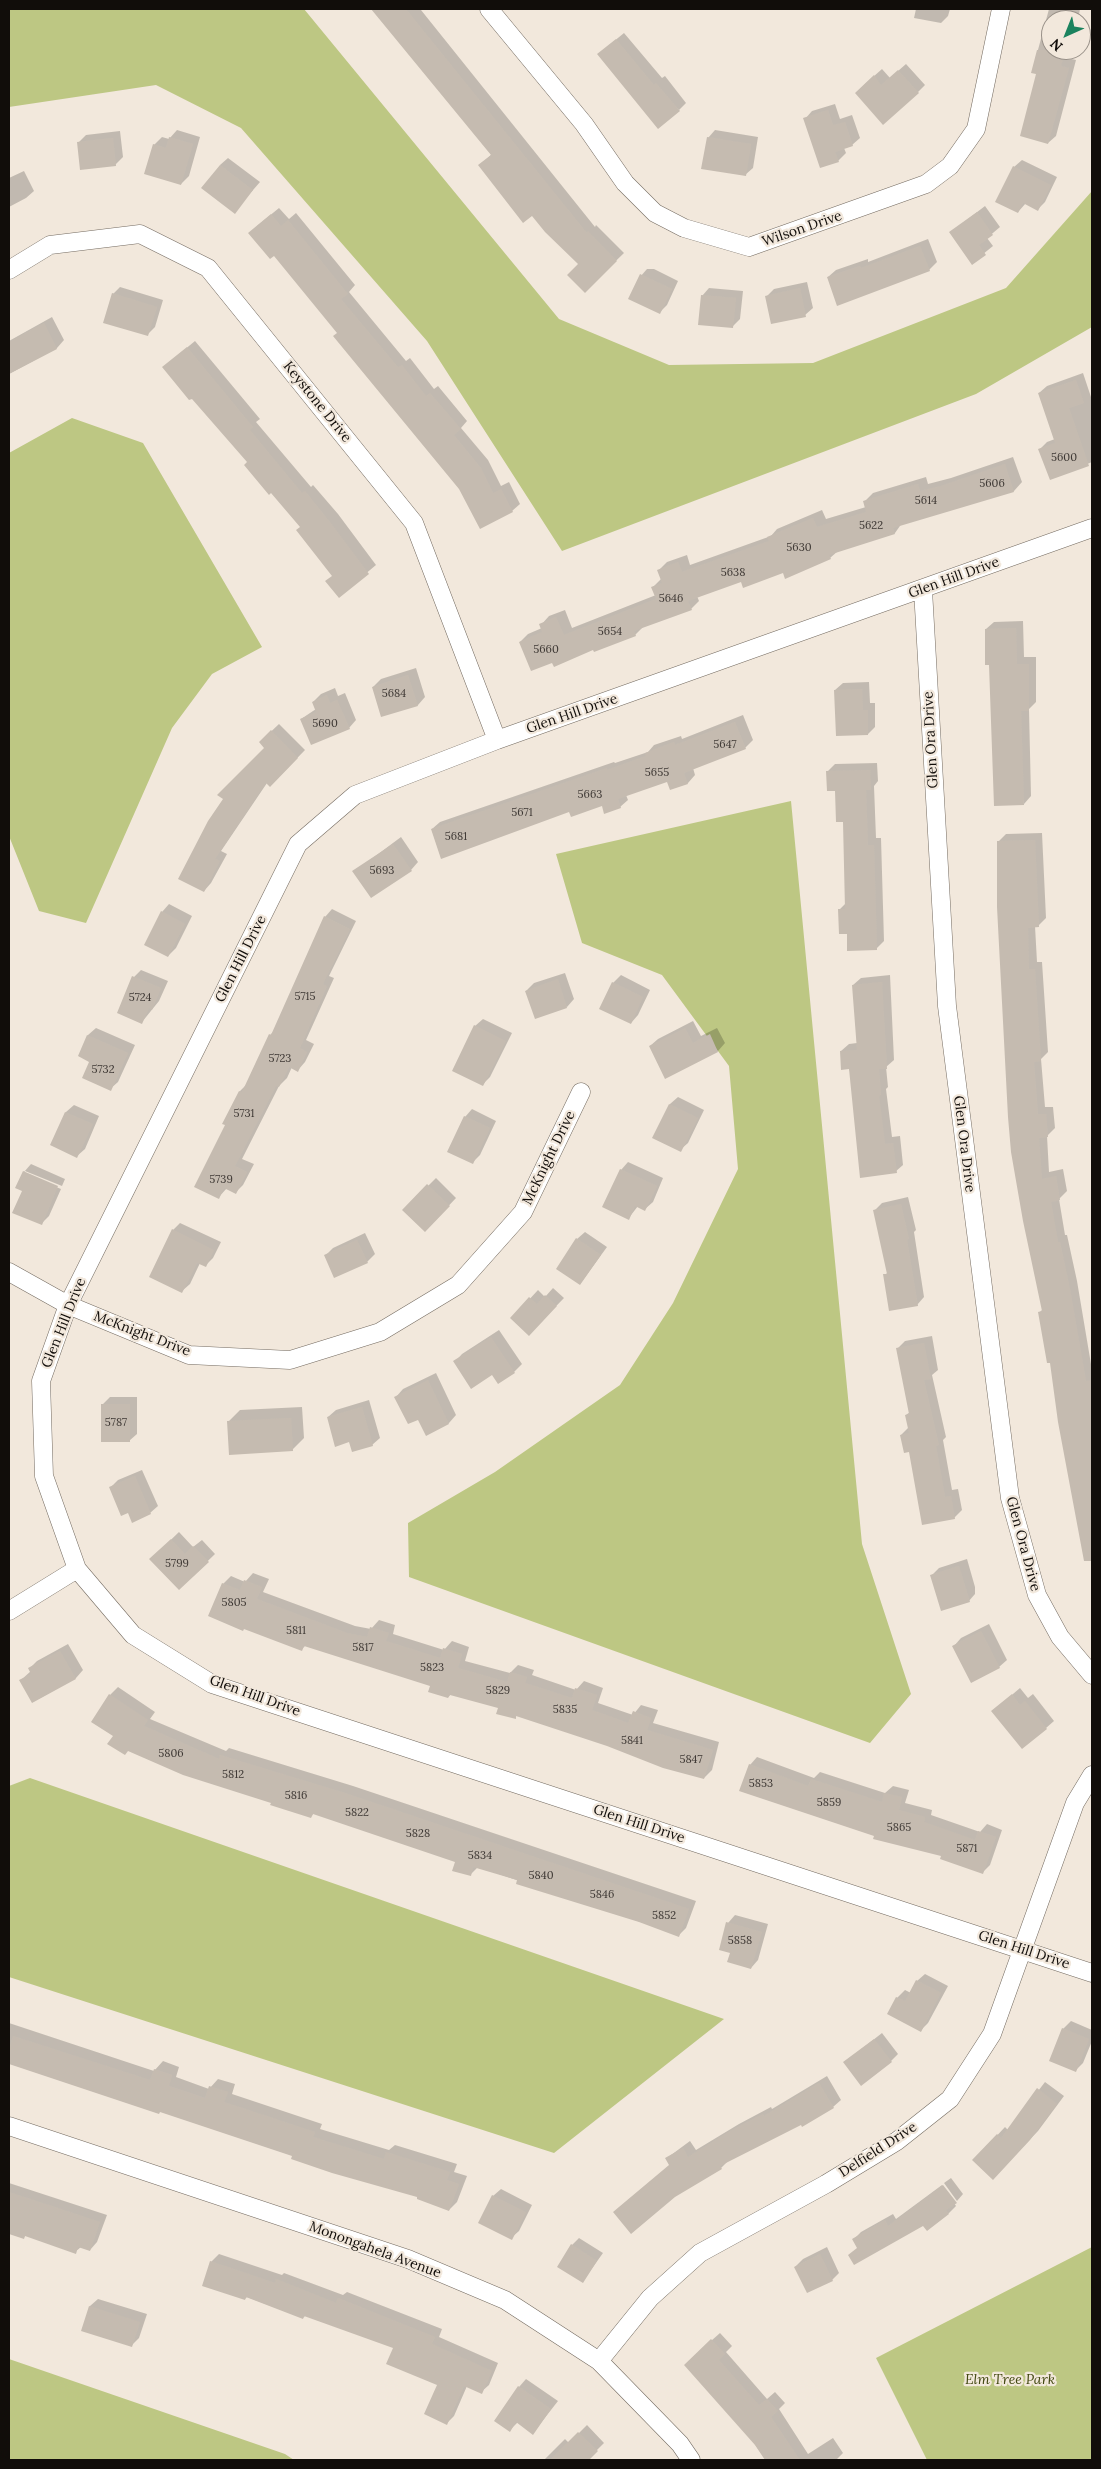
<!DOCTYPE html>
<style>
body{margin:0}
#map{position:relative;width:1101px;height:2469px;overflow:hidden;background:#f2e8dc;font-family:Lora,serif}
canvas{display:block}
.frame{position:absolute;inset:0;border:10px solid #110d0a;pointer-events:none}
.north{position:absolute;left:1041px;top:10px;width:50px;height:50px;box-sizing:border-box;background:#f2e8dc;border:1px solid #989088;border-radius:50%;rotate:224deg;font-size:14px;font-weight:700;line-height:20px;text-align:center;color:#110d0a}
.north::after{content:'';display:block;margin:auto;width:18px;height:22px;background:#1b835e;clip-path:polygon(50% 0,100% 100%,50% 72%,0 100%)}
</style>
<div id="map">
<canvas width="1101" height="2469"></canvas>
<div class="frame"></div>
<div class="north">N</div>
</div>
<script>
const context = document.querySelector('canvas').getContext('2d');
context.lineJoin = 'round';
function fillPath(path, color) { context.fillStyle = color; context.fill(path, 'evenodd'); }
const poly = rows => new Path2D(rows.map(r => 'M' + r).join(''));
function trace(path, color, width, dash) { context.strokeStyle = color; context.lineWidth = width; context.lineCap = dash ? 'butt' : 'round'; context.setLineDash(dash || []); context.stroke(path); }
function label(font, color, halo, rows, align = 'center') {
  context.font = font + ' Lora,serif'; context.lineWidth = 4.5; context.setLineDash([]); context.textBaseline = 'middle'; context.strokeStyle = halo; context.fillStyle = color; for (const [text, x, y, turn = 0] of rows) {
    context.save(); context.translate(x, y); context.rotate((+turn || 0) * Math.PI / 180); context.textAlign = isNaN(turn) ? turn : align; if (halo) context.strokeText(text, 0, 0); context.fillText(text, 0, 0); context.restore();
  }
}
fillPath(poly([
 [9,9,304,9,559,319,669,365,813,363,1006,288,1092,191,1092,327,976,394,562,551,427,341,241,128,156,85,9,107],
 [72,418,143,443,262,647,212,674,172,728,86,923,39,911,9,836,9,453],
 [791,801,862,1544,911,1694,870,1743,409,1577,408,1523,495,1472,620,1385,673,1303,738,1169,729,1066,662,975,582,943,556,854],
 [30,1778,724,2019,554,2153,9,1977,9,1786],
 [1092,2247,1092,2460,927,2460,876,2358],
 [9,2359,285,2454,294,2460,10,2460]
]), '#bdc783');
fillPath(poly([
 [372,9,421,10,595,227,596,225,624,253,585,291,579,264,532,214,480,165,492,154],
 [916,9,950,9,948,16,941,23,914,18],
 [1049,9,1080,9,1078,20,1051,20,1051,50,1070,50,1068,58,1076,60,1056,136,1048,143,1038,74,1032,72],
 [624,33,662,78,665,76,686,103,679,110,607,47],
 [906,64,925,85,918,92,864,85,882,69,890,78],
 [835,104,840,119,852,115,860,138,852,145,844,148,846,153,838,161,805,119,812,111],
 [177,130,200,137,189,176,181,184,154,145,162,137,169,139],
 [715,130,758,137,753,168,745,175,708,138],
 [120,131,123,157,115,165,78,143,86,135],
 [228,158,260,182,234,212,220,165],
 [1022,160,1057,177,1045,202,1038,209,1026,203,1018,212,1014,167],
 [24,171,34,191,26,198,9,207,9,178],
 [985,206,1000,227,987,238,993,246,972,263,951,232],
 [279,208,289,219,296,213,355,285,349,292,406,361,410,358,434,389,438,386,467,421,461,428,488,460,501,486,509,482,520,504,512,511,460,489,338,333,257,226],
 [928,239,937,262,929,270,828,277,836,270,868,259,868,262],
 [647,269,654,269,678,281,667,305,659,313,640,277],
 [807,282,813,308,805,315,767,296,774,289],
 [120,287,163,300,155,327,147,335,113,294],
 [709,288,743,291,740,319,733,326,702,296],
 [52,317,64,340,57,348,9,374,9,341],
 [195,341,260,419,256,422,311,487,313,485,338,514,376,565,339,596,333,575,302,527,172,360],
 [1083,373,1092,400,1092,462,1051,479,1040,449,1047,442,1055,439,1039,393,1047,386],
 [1013,457,1022,482,1014,491,902,523,895,533,838,551,830,558,742,580,697,596,699,601,691,609,644,626,635,635,553,662,520,642,528,634,542,628,541,625,549,616,565,610,572,628,656,595,653,587,662,578,659,570,667,562,687,555,690,565,771,536,777,529,822,510,826,519,866,507,864,502,873,493,926,477,928,484,951,478],
 [1023,621,1024,657,1036,657,1036,702,1029,709,1031,796,1024,804,990,664,986,629,994,622],
 [416,668,425,697,418,705,382,716,373,687,381,679],
 [869,682,870,703,875,703,875,727,868,734,835,690,843,683],
 [335,688,338,696,345,693,356,720,349,728,301,719,316,709,313,702,321,694],
 [743,715,753,740,745,748,693,768,695,775,688,783,671,789,668,780,626,795,628,800,620,807,603,804,432,829,440,822,614,762,615,763,648,752,654,745,681,736,682,739],
 [279,724,305,750,270,786,267,783,221,851,227,854,211,883,204,891,179,878,266,748,260,742],
 [877,763,878,781,874,786,876,838,881,838,884,941,876,949,848,933,839,910,846,903,844,821,836,790,827,772,835,764],
 [1042,833,1046,918,1038,926,1035,926,1037,962,1042,962,1048,1052,1041,1059,1045,1107,1053,1107,1055,1128,1047,1136,1049,1172,1063,1169,1067,1191,1059,1199,1065,1235,1067,1235,1077,1281,1092,1370,1092,1560,1090,1560,1051,1361,1039,1313,1043,1309,998,842,1006,834],
 [401,837,418,862,411,870,354,872],
 [169,904,192,916,176,948,168,956,162,912],
 [332,909,356,921,329,976,334,978,306,1040,314,1044,305,1062,298,1070,292,1067,287,1078,279,1086,242,1159,254,1164,243,1185,235,1193,227,1188,218,1198,227,1125,240,1091,247,1084,270,1035,275,1030,325,917],
 [141,970,168,981,159,1001,142,1022,134,977],
 [565,973,574,999,567,1007,526,991,534,983],
 [621,975,650,990,638,1015,631,1023,613,983],
 [890,975,894,1060,886,1067,888,1087,886,1089,892,1137,900,1136,903,1165,895,1172,841,1051,849,1044,857,1043,853,985,861,978],
 [483,1019,512,1033,490,1077,483,1084,475,1026],
 [693,1021,701,1036,717,1028,725,1043,718,1051,666,1077,650,1046,658,1039],
 [96,1028,135,1045,118,1082,110,1089,91,1061,79,1056,88,1035],
 [678,1097,704,1110,688,1143,680,1150,654,1137,670,1104],
 [74,1105,99,1116,85,1149,77,1156,51,1145,66,1112],
 [472,1109,496,1121,480,1155,472,1163,465,1117],
 [628,1162,663,1178,653,1202,645,1209,638,1206,628,1219,621,1170],
 [31,1164,65,1179,62,1186,25,1171,25,1174,61,1189,49,1216,41,1224,23,1190,24,1172],
 [436,1178,456,1198,425,1231,404,1210],
 [908,1197,916,1230,914,1232,924,1297,917,1305,885,1275,888,1272,875,1210,882,1203],
 [180,1223,221,1242,213,1258,205,1266,200,1263,190,1284,182,1291,173,1230],
 [585,1232,607,1247,580,1284,577,1239],
 [365,1233,375,1254,367,1262,335,1277,325,1256,333,1248],
 [553,1288,564,1298,529,1334,512,1318,538,1290,545,1297],
 [499,1330,522,1364,514,1372,492,1373,455,1362,462,1354],
 [932,1336,938,1370,932,1375,946,1437,943,1440,952,1490,958,1489,962,1510,954,1518,901,1435,909,1427,906,1415,910,1412,898,1348,905,1341],
 [436,1373,456,1415,449,1423,426,1434,418,1418,396,1397,403,1389],
 [110,1397,137,1397,137,1434,129,1441,103,1404],
 [369,1400,380,1438,372,1445,328,1417,336,1410],
 [302,1407,304,1438,292,1450,229,1421,240,1410],
 [142,1470,158,1506,150,1513,129,1511,110,1488,118,1480],
 [179,1532,193,1547,202,1540,215,1554,179,1589,151,1559],
 [967,1559,975,1587,975,1594,968,1602,932,1575,939,1568],
 [253,1573,269,1579,263,1592,355,1626,371,1629,379,1620,395,1625,393,1634,444,1650,452,1641,469,1647,465,1661,510,1673,518,1665,534,1670,532,1675,576,1690,584,1681,603,1688,598,1703,633,1715,641,1705,658,1710,653,1723,719,1742,712,1770,704,1778,518,1715,515,1717,499,1707,451,1694,448,1697,431,1685,306,1645,302,1649,223,1584,231,1576,245,1582],
 [989,1624,1007,1660,999,1667,954,1646,961,1638],
 [68,1644,83,1670,76,1678,33,1702,21,1680,31,1671,29,1669,37,1661],
 [118,1687,155,1712,150,1719,226,1751,229,1748,353,1786,696,1901,686,1928,679,1935,478,1867,470,1875,456,1861,314,1813,311,1816,273,1802,114,1735,110,1695],
 [1020,1688,1028,1698,1033,1694,1054,1721,1046,1728,993,1711],
 [757,1757,814,1778,820,1772,885,1793,893,1786,909,1790,905,1803,932,1810,931,1815,980,1832,987,1824,1002,1830,990,1865,982,1873,942,1855,875,1835,750,1765],
 [735,1915,768,1924,758,1960,751,1968,731,1952,728,1923],
 [925,1974,948,1986,928,2023,921,2030,897,1998,905,1990,911,1993,917,1981],
 [1071,2021,1092,2030,1092,2041,1083,2063,1075,2071,1063,2029],
 [9,2023,154,2071,163,2061,179,2067,176,2077,209,2089,218,2079,235,2084,232,2094,322,2124,320,2129,389,2150,395,2145,457,2164,454,2172,467,2176,457,2202,449,2210,419,2196,161,2111,158,2113,9,2062],
 [882,2033,898,2054,891,2061,845,2062],
 [827,2076,841,2100,833,2107,728,2161,721,2168,670,2164,667,2158,690,2141,696,2150,739,2124,771,2107,772,2109],
 [1045,2082,1064,2096,1038,2131,993,2178,974,2160,1005,2127,1008,2130],
 [951,2178,963,2194,957,2201,944,2183],
 [9,2183,107,2215,97,2242,90,2250,81,2247,75,2252,26,2235,24,2237,9,2233],
 [942,2185,956,2206,949,2213,927,2229,923,2224,858,2247,854,2239,861,2232,893,2214,896,2219],
 [501,2189,532,2205,519,2231,511,2238,493,2196],
 [579,2238,603,2253,583,2281,572,2245],
 [827,2247,839,2273,832,2280,795,2267,803,2259],
 [219,2254,282,2275,284,2273,343,2295,347,2292,442,2329,439,2337,498,2363,489,2385,481,2392,467,2386,454,2416,447,2423,438,2384,394,2347,306,2315,303,2318,247,2297,245,2299,211,2262],
 [98,2299,147,2314,139,2338,131,2346,82,2330,90,2306],
 [720,2333,732,2346,726,2352,767,2399,775,2392,785,2403,779,2409,808,2454,833,2438,843,2453,836,2460,766,2460,693,2357],
 [526,2379,558,2401,533,2433,518,2422,510,2430,519,2387],
 [587,2425,604,2443,587,2460,544,2460,565,2439,569,2443]
]), '#0003');
fillPath(poly([
 [371,9,406,9,587,233,588,231,617,261,585,293,567,275,578,264,545,232,532,216,523,223,478,165,491,155],
 [616,39,654,85,656,83,680,111,658,129,597,54],
 [1037,50,1065,50,1061,66,1069,68,1048,144,1020,136,1036,74,1031,73],
 [898,70,919,93,883,125,855,93,874,75,881,85],
 [828,110,833,125,845,122,853,146,835,152,839,162,820,168,803,118],
 [169,137,193,144,181,185,144,174,153,144,166,148],
 [707,137,751,144,746,176,701,169],
 [113,138,116,166,80,170,77,142],
 [220,165,253,190,235,214,201,188],
 [1013,166,1051,185,1038,211,1023,203,1018,213,995,202],
 [977,212,993,235,979,245,986,255,972,265,949,232],
 [271,214,281,226,288,220,348,294,341,299,398,367,402,365,426,396,430,393,461,429,454,435,481,468,493,493,501,489,513,512,480,529,459,489,333,336,337,333,274,256,270,259,248,233],
 [920,246,930,271,837,306,827,277,860,266,861,268],
 [640,274,672,289,660,314,628,299],
 [800,288,806,317,771,324,765,296],
 [112,293,157,307,148,336,103,323],
 [701,295,736,298,733,328,698,325],
 [44,323,57,349,9,374,9,342],
 [187,347,253,427,250,430,302,493,305,491,330,522,369,574,339,598,325,581,332,576,296,530,300,527,271,493,269,495,244,465,247,462,192,399,189,400,162,367],
 [1076,380,1084,403,1069,408,1089,466,1050,480,1038,449,1055,443,1038,393],
 [1005,464,1014,492,893,528,895,534,829,555,831,559,785,579,783,573,743,588,741,582,688,601,692,610,634,631,636,636,594,652,593,650,554,667,552,663,531,671,519,642,542,632,539,624,556,617,564,635,656,599,651,587,662,583,657,570,678,562,682,572,769,541,767,537,813,518,817,527,866,512,863,501,918,484,920,491,941,486],
 [1016,628,1017,664,1029,664,1029,711,1021,711,1024,805,994,806,989,665,985,665,985,629],
 [408,675,418,706,381,717,372,687],
 [862,689,863,710,868,710,868,735,836,736,834,690],
 [327,695,330,703,337,700,350,729,311,745,300,719,316,712,312,702],
 [735,722,746,749,684,773,688,784,670,790,667,782,618,799,621,808,604,814,602,806,571,817,569,812,441,859,431,829,607,768,607,770,646,756,645,753,674,742,675,745],
 [271,730,298,758,270,787,266,783,215,859,220,861,204,892,178,879,208,821,223,799,217,795,264,748,259,742],
 [870,770,871,790,866,790,868,845,874,845,877,950,847,951,847,934,839,934,838,909,845,909,843,822,836,822,835,791,827,791,826,771],
 [1035,840,1039,927,1028,928,1029,969,1035,969,1041,1061,1034,1062,1038,1114,1046,1114,1048,1137,1039,1138,1042,1179,1056,1176,1060,1200,1051,1202,1058,1242,1060,1242,1070,1289,1086,1381,1092,1380,1092,1561,1084,1561,1058,1422,1050,1363,1047,1363,1038,1312,1042,1311,1023,1221,1011,1152,1008,1117,997,907,997,841],
 [393,844,412,871,371,898,352,871],
 [161,911,185,924,168,957,144,945],
 [324,916,350,929,323,984,327,986,300,1048,307,1052,298,1072,289,1067,279,1087,276,1086,235,1166,247,1172,236,1194,224,1188,219,1199,194,1187,225,1125,222,1124,239,1091,242,1092,269,1034,271,1035],
 [132,976,161,988,152,1010,149,1008,142,1024,117,1013],
 [558,979,567,1008,535,1019,525,991],
 [612,982,643,997,631,1024,599,1009],
 [882,982,887,1069,879,1069,881,1095,879,1096,885,1144,893,1143,897,1173,860,1178,849,1069,841,1070,840,1051,857,1050,852,985],
 [474,1025,506,1041,483,1086,452,1071],
 [685,1028,693,1043,710,1034,718,1052,665,1079,649,1046],
 [87,1035,128,1053,111,1091,82,1078,89,1062,78,1056],
 [669,1104,698,1118,681,1152,652,1138],
 [65,1112,93,1124,77,1158,50,1145],
 [464,1116,490,1128,473,1164,447,1152],
 [620,1169,657,1186,645,1211,635,1206,629,1220,602,1207],
 [23,1171,58,1186,42,1225,12,1213,22,1191,15,1188],
 [427,1184,450,1206,425,1232,402,1210],
 [901,1204,909,1239,907,1240,918,1306,889,1311,883,1274,887,1274,873,1210],
 [172,1229,214,1250,206,1267,197,1263,182,1293,149,1277],
 [576,1238,601,1255,580,1285,556,1269],
 [357,1240,368,1263,334,1278,324,1255],
 [545,1295,557,1306,529,1336,510,1318,529,1297,537,1304],
 [491,1337,515,1373,498,1384,492,1375,471,1389,453,1361],
 [924,1343,931,1379,924,1380,939,1445,936,1446,945,1497,951,1496,955,1519,922,1525,909,1452,904,1453,900,1435,909,1433,905,1415,909,1414,896,1348],
 [428,1380,449,1424,426,1436,418,1420,408,1424,394,1397],
 [101,1404,130,1404,130,1442,101,1442],
 [362,1407,373,1446,352,1452,349,1442,335,1447,327,1417],
 [291,1418,293,1451,229,1455,227,1421],
 [135,1476,151,1514,132,1523,128,1513,121,1516,109,1487],
 [171,1539,185,1554,193,1546,209,1562,179,1590,149,1559],
 [959,1566,970,1602,941,1611,930,1575],
 [244,1580,262,1587,257,1599,347,1633,367,1637,370,1627,389,1633,386,1641,440,1658,443,1648,462,1654,458,1668,507,1682,510,1672,527,1677,525,1683,572,1698,575,1688,597,1695,592,1710,628,1723,633,1711,651,1718,647,1730,713,1750,704,1779,663,1768,607,1746,516,1716,516,1719,496,1714,498,1708,450,1695,448,1698,428,1692,430,1686,304,1646,302,1651,244,1629,243,1631,208,1616,222,1583,240,1590],
 [981,1631,1000,1668,971,1683,952,1646],
 [60,1651,76,1679,32,1703,19,1680,31,1674,28,1668],
 [109,1694,148,1720,144,1726,219,1759,220,1755,345,1793,689,1909,679,1937,639,1922,516,1884,517,1880,473,1867,471,1876,452,1871,455,1862,313,1814,311,1818,270,1805,271,1803,183,1775,128,1751,125,1755,107,1744,113,1736,91,1722],
 [1012,1694,1020,1705,1025,1701,1047,1729,1022,1749,991,1711],
 [749,1764,808,1786,811,1779,882,1802,884,1793,902,1797,899,1810,925,1817,924,1822,975,1840,978,1831,996,1837,983,1874,940,1859,941,1856,873,1839,874,1836,739,1791],
 [726,1922,762,1932,751,1969,727,1962,730,1953,719,1950],
 [916,1980,941,1993,921,2032,887,2014,896,1997,905,2001],
 [1062,2028,1089,2039,1076,2072,1049,2061],
 [13,2036,150,2080,154,2069,172,2075,169,2086,205,2098,209,2086,228,2092,224,2102,315,2132,313,2137,384,2159,386,2152,450,2172,447,2180,459,2184,449,2211,417,2199,417,2197,332,2173,291,2159,292,2156,160,2112,159,2114,9,2064,9,2049],
 [874,2039,892,2062,861,2086,843,2062],
 [819,2083,834,2108,802,2127,801,2125,720,2166,722,2169,675,2197,631,2234,613,2212,669,2165,665,2158,683,2148,688,2157,730,2131,763,2114,764,2116],
 [1037,2088,1057,2104,1030,2140,993,2180,972,2160,997,2134,1001,2138],
 [943,2185,957,2203,946,2210,949,2214,927,2231,923,2226,854,2265,848,2255,857,2248,852,2239,885,2220,888,2226],
 [9,2192,100,2222,90,2251,78,2247,76,2254,25,2236,24,2239,9,2234],
 [492,2195,526,2212,512,2240,478,2223],
 [571,2244,597,2261,583,2283,557,2267],
 [820,2254,833,2281,807,2293,794,2267],
 [210,2261,275,2283,276,2279,336,2303,338,2298,435,2337,432,2344,492,2371,482,2394,464,2386,447,2425,424,2414,437,2385,386,2364,393,2348,304,2316,303,2319,246,2297,245,2300,202,2286],
 [89,2306,140,2322,132,2347,81,2331],
 [711,2339,725,2354,719,2360,759,2405,767,2399,778,2411,771,2417,800,2460,765,2460,755,2445,684,2365],
 [518,2386,551,2409,533,2435,516,2422,510,2432,494,2421],
 [578,2432,598,2451,589,2460,550,2460]
]), '#c5bbb0');
const street = poly([
 [489,9,584,124,625,183,655,213,684,228,749,247,926,184,950,166,976,129,1001,9],
 [9,270,50,245,140,234,208,268,414,523,497,740],
 [1092,528,497,740,355,795,298,844,68,1305,41,1381,44,1476,77,1569,133,1635,212,1684,1092,1973],
 [923,590,947,1006,1010,1498,1037,1595,1060,1637,1092,1675],
 [9,1272,68,1305,189,1355,290,1360,380,1332,458,1285,523,1212,581,1092],
 [9,1611,77,1569],
 [9,2126,408,2259,505,2300,599,2361,680,2444,691,2460],
 [599,2361,650,2298,700,2253,826,2184,897,2141,950,2099,992,2034,1075,1803,1092,1775]
]);
trace(street, '#746b61', 19);
trace(street, '#fff', 18);
label('11px', '#3e3834', null, [
 ["5600",1064,458],
 ["5606",992,484],
 ["5614",926,501],
 ["5622",871,526],
 ["5630",799,548],
 ["5638",733,573],
 ["5646",671,599],
 ["5654",610,632],
 ["5660",546,650],
 ["5684",394,694],
 ["5690",325,724],
 ["5647",725,745],
 ["5655",657,773],
 ["5663",590,795],
 ["5671",522,813],
 ["5681",456,837],
 ["5693",382,871],
 ["5715",305,997],
 ["5724",140,998],
 ["5723",280,1059],
 ["5732",103,1070],
 ["5731",244,1114],
 ["5739",221,1180],
 ["5787",116,1423],
 ["5799",177,1564],
 ["5805",234,1603],
 ["5811",296,1631],
 ["5817",363,1648],
 ["5823",432,1668],
 ["5829",498,1691],
 ["5835",565,1710],
 ["5841",632,1741],
 ["5806",171,1754],
 ["5847",691,1760],
 ["5812",233,1775],
 ["5853",761,1784],
 ["5816",296,1796],
 ["5859",829,1803],
 ["5822",357,1813],
 ["5865",899,1828],
 ["5828",418,1834],
 ["5871",967,1849],
 ["5834",480,1856],
 ["5840",541,1876],
 ["5846",602,1895],
 ["5852",664,1916],
 ["5858",740,1941]
]);
label('14px', '#110d0a', '#f2e8dc', [
 ["Wilson Drive",802,229,-19],
 ["Keystone Drive",317,402,51],
 ["Glen Hill Drive",954,578,-20],
 ["Glen Hill Drive",572,714,-19],
 ["Glen Ora Drive",931,740,-93],
 ["Glen Hill Drive",241,959,-63],
 ["Glen Ora Drive",964,1144,83],
 ["McKnight Drive",549,1158,-64],
 ["Glen Hill Drive",64,1323,-68],
 ["McKnight Drive",142,1334,21],
 ["Glen Ora Drive",1023,1544,75],
 ["Glen Hill Drive",255,1696,20],
 ["Glen Hill Drive",639,1824,18],
 ["Glen Hill Drive",1024,1950,18],
 ["Delfield Drive",878,2150,-33],
 ["Monongahela Avenue",375,2250,20]
]);
label('italic 14px', '#424811', '#f2e8dc', [
 ["Elm Tree Park",1010,2380]
]);
</script>
